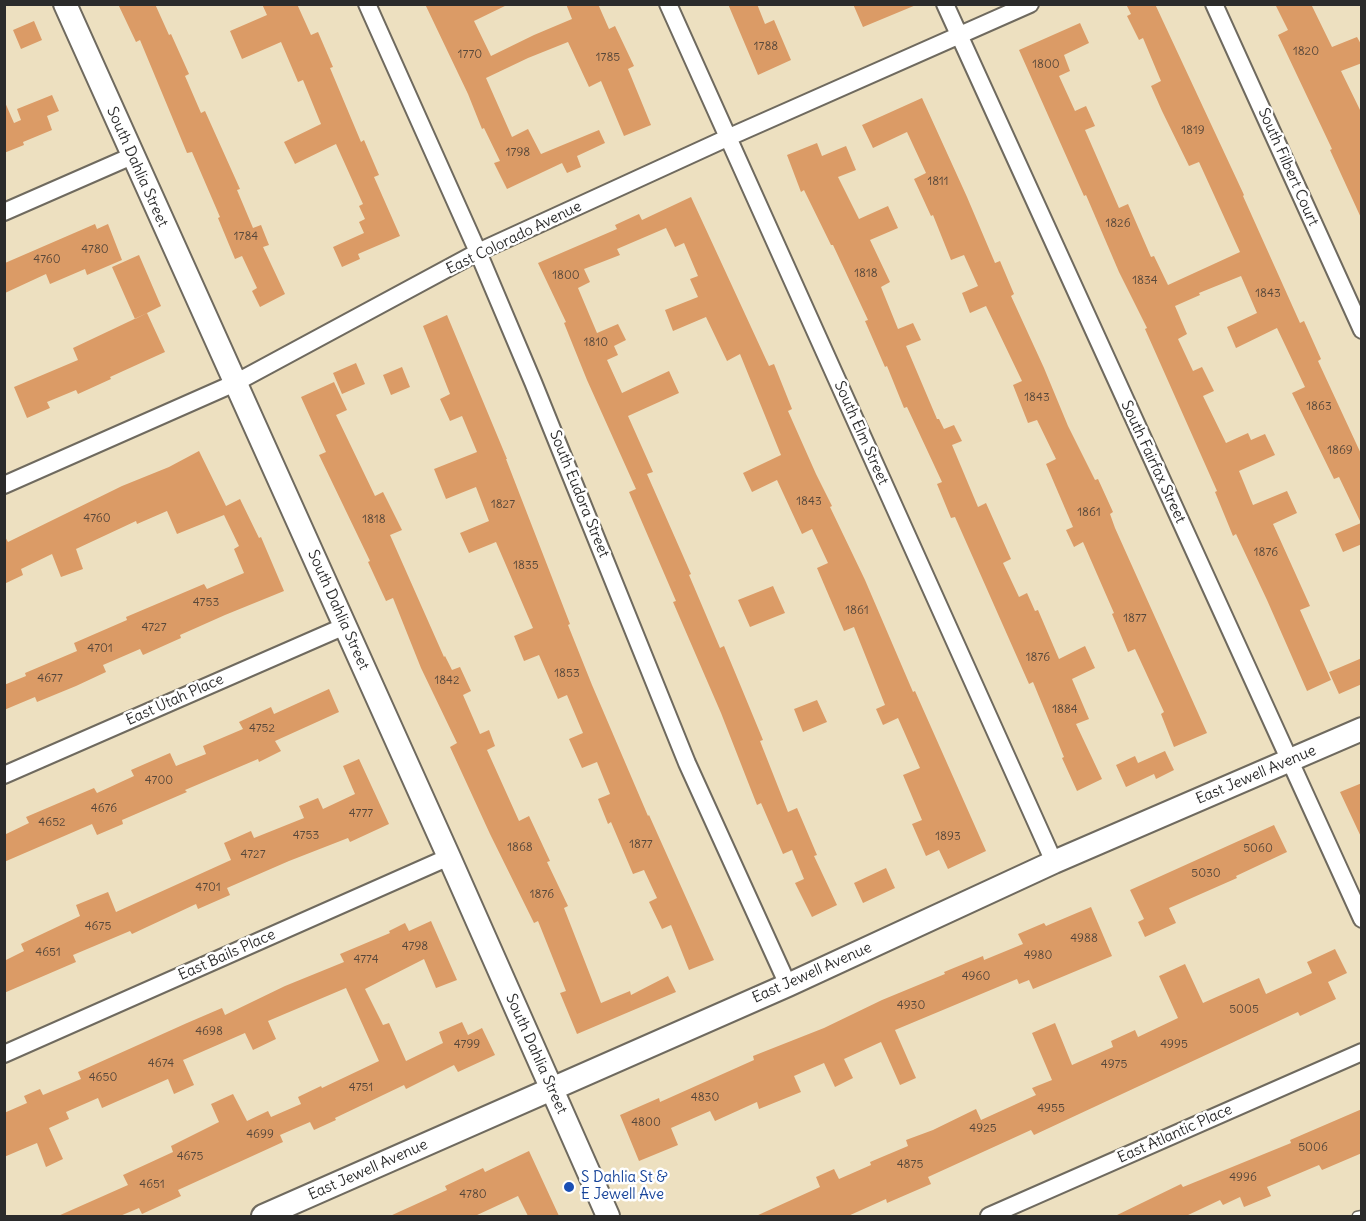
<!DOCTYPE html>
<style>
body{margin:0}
#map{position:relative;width:1366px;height:1221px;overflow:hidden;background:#ede0c0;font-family:Delius,sans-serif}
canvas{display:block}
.frame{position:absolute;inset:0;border:6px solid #2b2b2b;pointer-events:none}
</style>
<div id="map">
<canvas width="1366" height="1221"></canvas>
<div class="frame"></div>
</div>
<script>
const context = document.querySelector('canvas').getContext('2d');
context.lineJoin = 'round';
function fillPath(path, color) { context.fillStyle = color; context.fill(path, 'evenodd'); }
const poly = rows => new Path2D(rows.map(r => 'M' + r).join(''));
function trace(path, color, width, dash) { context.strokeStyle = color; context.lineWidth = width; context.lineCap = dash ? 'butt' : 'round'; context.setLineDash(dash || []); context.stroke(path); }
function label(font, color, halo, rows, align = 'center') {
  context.font = font + ' Delius,sans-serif'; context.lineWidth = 5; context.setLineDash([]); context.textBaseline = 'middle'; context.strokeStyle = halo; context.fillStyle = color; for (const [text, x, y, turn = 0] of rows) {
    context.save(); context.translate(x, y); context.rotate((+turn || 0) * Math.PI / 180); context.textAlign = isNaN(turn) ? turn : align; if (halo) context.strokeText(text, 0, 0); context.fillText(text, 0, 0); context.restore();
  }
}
fillPath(poly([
 [118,4,155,4,169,35,171,34,189,74,185,76,201,113,205,111,240,189,237,190,253,228,261,225,269,245,263,247,285,294,260,307,252,291,257,288,242,256,235,259,218,218,220,217,192,152,187,153,140,40,136,42],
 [262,4,297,4,311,35,318,32,333,67,330,68,361,142,364,140,379,175,374,177,400,236,358,254,360,259,342,267,333,247,364,233,359,222,365,219,359,206,363,204,336,144,295,164,284,142,321,124,303,80,298,82,281,42,242,59,230,31,267,15],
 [425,4,509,4,474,21,491,56,534,35,572,19,566,4,598,4,609,29,615,26,634,66,628,69,651,125,624,136,601,81,589,87,568,42,528,58,486,78,512,137,528,129,541,154,599,130,605,143,577,156,581,167,567,173,562,163,507,189,494,163,500,161,484,128,482,129,468,94],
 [728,4,757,4,765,24,774,20,791,60,758,75],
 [853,4,916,4,916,5,863,27],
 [1126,4,1155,4,1244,195,1243,196,1300,323,1304,321,1321,359,1318,361,1362,456,1362,544,1343,552,1335,534,1361,523,1339,477,1334,479,1292,393,1305,387,1277,328,1236,348,1227,327,1257,313,1241,276,1199,293,1200,295,1175,306,1187,334,1178,339,1193,371,1202,367,1214,391,1203,396,1226,443,1248,433,1251,440,1265,434,1275,455,1239,471,1253,505,1287,491,1297,513,1273,524,1310,606,1300,610,1331,680,1307,691,1267,600,1236,534,1233,536,1215,492,1217,491,1145,329,1147,328,1119,272,1086,195,1084,196,1019,50,1080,23,1089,43,1064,55,1070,71,1059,76,1075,111,1086,106,1095,126,1085,130,1119,208,1128,204,1151,257,1154,256,1168,285,1240,252,1199,162,1189,166,1162,111,1151,86,1161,81,1143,38,1139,40,1127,16,1131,14],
 [1275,4,1311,4,1332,47,1357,37,1362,46,1362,63,1341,71,1362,114,1362,220,1330,150,1332,149,1278,35,1288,30],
 [34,21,42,40,21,49,13,30],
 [52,95,59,111,47,116,52,130,23,142,24,145,4,153,4,100,14,123,21,120,17,109],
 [922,98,967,197,995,263,1000,261,1014,294,1011,296,1044,368,1068,426,1095,480,1098,479,1113,512,1110,514,1115,528,1207,733,1174,747,1161,714,1164,712,1135,649,1128,652,1112,614,1114,613,1083,542,1074,547,1066,530,1073,527,1046,464,1056,459,1037,420,1028,423,1013,385,1022,381,986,306,970,313,962,293,978,286,964,255,951,260,933,215,931,216,914,179,926,173,907,132,873,148,862,125],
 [817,143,822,156,846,146,856,170,838,177,859,219,888,206,898,228,870,240,890,282,881,287,898,329,913,323,921,340,906,346,937,419,939,419,944,429,954,425,962,441,952,445,978,507,986,503,1011,559,1003,563,1019,597,1027,593,1035,611,1038,610,1059,659,1085,646,1095,668,1072,679,1089,719,1076,724,1102,779,1077,791,1062,758,1064,757,1033,682,1029,684,955,517,951,518,937,484,942,482,907,407,904,408,887,366,885,367,865,321,868,320,833,245,831,245,804,190,801,192,787,155],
 [691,197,769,366,774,364,792,409,788,411,816,474,832,506,830,507,865,580,913,692,915,691,986,851,948,869,939,850,926,856,912,824,922,820,903,775,920,768,898,718,883,725,876,709,885,705,854,627,844,631,817,568,828,563,812,529,802,534,777,480,752,492,743,473,781,455,740,354,727,361,706,317,673,331,665,310,698,297,690,279,698,276,684,243,675,247,666,228,617,249,620,255,584,269,590,282,578,288,597,333,618,324,626,340,614,346,618,355,607,360,622,393,669,371,679,393,628,416,653,472,647,474,691,574,689,575,720,648,724,646,739,682,763,740,760,741,788,812,797,808,817,855,814,856,837,905,812,917,795,883,804,879,792,850,783,854,761,803,757,805,721,713,673,602,676,601,629,492,636,489,587,380,564,323,566,322,538,263,617,229,615,225,639,214,642,220],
 [95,224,97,229,108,224,122,260,87,275,85,269,50,284,46,274,5,293,5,263],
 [139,255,161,306,135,319,112,267],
 [147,313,165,352,110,377,111,379,78,394,76,390,47,402,50,408,27,418,14,387,78,360,73,348],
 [447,315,507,459,506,459,570,624,568,625,592,685,648,816,649,815,714,960,689,970,671,925,662,929,649,902,657,898,644,870,633,874,611,822,608,824,598,799,610,794,597,762,582,768,569,739,583,733,567,695,558,699,539,655,524,661,514,636,533,628,496,542,469,553,460,533,489,521,476,487,446,499,434,469,477,452,462,416,450,421,440,399,450,394,423,326],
 [356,363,365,384,342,394,333,373],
 [402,367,410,387,391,395,383,375],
 [334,382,347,410,336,415,375,496,383,492,402,530,390,535,444,657,445,656,452,670,460,667,471,691,463,695,480,734,489,730,495,746,487,750,519,821,529,816,550,861,547,862,568,906,564,908,601,1003,630,991,631,995,668,976,676,992,577,1034,560,993,566,991,538,921,534,923,490,834,450,747,457,743,421,668,393,598,386,601,368,562,370,561,319,455,326,452,301,397],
 [199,451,226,506,240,499,259,538,261,537,284,591,225,615,180,635,181,638,143,655,140,649,103,665,106,672,76,686,37,702,35,697,4,710,4,685,26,676,25,673,77,651,74,643,127,620,126,617,204,584,207,589,244,573,234,549,239,546,224,515,177,534,167,511,137,524,136,521,76,549,83,569,61,577,52,554,21,569,23,575,4,584,4,535,8,542,122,486,169,467],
 [773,586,785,613,750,627,738,600],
 [1362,658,1362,684,1339,694,1329,672],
 [329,689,339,712,275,741,281,751,259,762,258,759,185,790,187,792,122,820,123,824,97,835,92,824,4,862,4,835,29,823,26,817,94,788,97,793,134,776,131,770,170,753,176,766,206,754,203,746,243,729,239,722,271,707,274,714],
 [817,700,827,722,803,732,794,709],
 [1165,751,1174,770,1156,779,1154,774,1126,787,1116,765,1135,756,1138,763],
 [359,759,389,824,350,842,348,838,289,861,227,888,230,895,198,909,196,904,132,934,130,931,73,955,76,962,4,993,4,961,24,951,21,944,80,916,76,905,108,892,116,912,231,860,224,843,251,831,254,838,304,818,299,806,318,798,323,809,355,794,343,766],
 [1362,783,1362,839,1340,792],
 [1274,825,1287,852,1236,876,1237,878,1169,908,1176,923,1145,937,1138,922,1144,919,1130,890],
 [886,868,895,888,863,903,854,883],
 [1091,907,1112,956,1033,989,1029,980,1019,984,1017,979,895,1030,916,1078,900,1085,881,1042,844,1059,853,1078,835,1087,824,1063,794,1076,801,1092,759,1109,757,1102,715,1121,710,1111,671,1128,678,1145,639,1161,620,1115,659,1098,660,1102,754,1060,753,1056,824,1028,882,1000,945,974,944,972,983,956,984,960,1023,944,1018,934,1044,923,1046,926],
 [431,921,457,980,436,988,424,959,365,989,383,1025,389,1023,406,1061,443,1043,439,1032,462,1022,468,1035,482,1028,495,1055,458,1072,454,1065,406,1089,404,1085,335,1118,336,1120,314,1130,310,1122,280,1135,283,1142,178,1190,181,1196,142,1214,139,1208,120,1216,58,1216,128,1185,123,1175,173,1152,171,1146,219,1122,211,1104,233,1094,247,1121,268,1111,271,1117,301,1104,298,1097,321,1086,322,1088,379,1061,346,988,268,1021,276,1039,253,1050,245,1033,183,1060,194,1085,174,1094,168,1079,102,1108,98,1098,66,1112,69,1119,49,1128,63,1159,46,1167,37,1143,4,1157,4,1113,27,1103,24,1096,40,1089,43,1095,81,1079,78,1072,187,1023,222,1008,225,1015,285,986,344,962,340,954,390,933,389,931,405,923,409,931],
 [1335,949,1347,973,1328,982,1336,999,1300,1016,1298,1012,1034,1135,1031,1130,928,1177,931,1184,887,1203,886,1199,848,1216,756,1216,820,1187,816,1177,834,1169,839,1179,871,1165,870,1162,908,1146,906,1140,933,1130,976,1109,981,1120,1036,1095,1032,1088,1052,1080,1032,1033,1055,1023,1072,1065,1113,1047,1111,1041,1135,1030,1138,1037,1178,1018,1159,976,1185,964,1203,1003,1259,978,1266,994,1312,973,1307,962],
 [1362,1109,1362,1153,1322,1170,1319,1165,1267,1187,1271,1196,1244,1207,1240,1197,1223,1205,1220,1200,1186,1216,1115,1216,1181,1184,1183,1187,1291,1143,1290,1140],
 [529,1151,559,1216,528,1216,518,1196,475,1216,390,1216,447,1190,445,1186,483,1168,485,1172]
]), '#db9b66');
const lane = poly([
 [1357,1216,1362,1215]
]);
const street = poly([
 [367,4,478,252,533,382,687,763,788,985],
 [668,4,1054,862],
 [945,4,1362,919],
 [1214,4,1362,330],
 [4,212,132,156],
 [4,485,235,383,478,252,727,138,1030,4],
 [4,775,345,626],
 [4,1054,449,857],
 [989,1216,1362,1052]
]);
const secondary = poly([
 [65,4,449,857,608,1216],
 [263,1216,788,985,1054,862,1362,729]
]);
trace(lane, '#6f6a5f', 11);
trace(street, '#6f6a5f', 20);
trace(secondary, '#6f6a5f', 26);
trace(lane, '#fff', 8);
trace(street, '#fff', 16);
trace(secondary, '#fff', 22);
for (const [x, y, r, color] of [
 [569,1187,6,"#1a4fb4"]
]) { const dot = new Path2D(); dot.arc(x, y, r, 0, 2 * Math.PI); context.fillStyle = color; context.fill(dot); trace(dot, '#fff', 2); }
label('12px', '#57473a', null, [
 ["1788",766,47],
 ["1820",1306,52],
 ["1770",470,55],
 ["1785",608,58],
 ["1800",1046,65],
 ["1819",1193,131],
 ["1798",518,153],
 ["1811",938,182],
 ["1826",1118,224],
 ["1784",246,237],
 ["4780",95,250],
 ["4760",47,260],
 ["1818",866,274],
 ["1800",566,276],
 ["1834",1145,281],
 ["1843",1268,294],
 ["1810",596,343],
 ["1843",1037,398],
 ["1863",1319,407],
 ["1869",1340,451],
 ["1843",809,502],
 ["1827",503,505],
 ["1861",1089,513],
 ["4760",97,519],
 ["1818",374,520],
 ["1876",1266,553],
 ["1835",526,566],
 ["4753",206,603],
 ["1861",857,611],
 ["1877",1135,619],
 ["4727",154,628],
 ["4701",100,649],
 ["1876",1038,658],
 ["1853",567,674],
 ["4677",50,679],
 ["1842",447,681],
 ["1884",1065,710],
 ["4752",262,729],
 ["4700",159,781],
 ["4676",104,809],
 ["4777",361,814],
 ["4652",52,823],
 ["4753",306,836],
 ["1893",948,837],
 ["1877",641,845],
 ["1868",520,848],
 ["5060",1258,849],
 ["4727",253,855],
 ["5030",1206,874],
 ["4701",208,888],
 ["1876",542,895],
 ["4675",98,927],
 ["4988",1084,939],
 ["4798",415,947],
 ["4651",48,953],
 ["4980",1038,956],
 ["4774",366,960],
 ["4960",976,977],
 ["4930",911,1006],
 ["5005",1244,1010],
 ["4698",209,1032],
 ["4799",467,1045],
 ["4995",1174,1045],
 ["4674",161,1064],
 ["4975",1114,1065],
 ["4650",103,1078],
 ["4751",361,1088],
 ["4830",705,1098],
 ["4955",1051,1109],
 ["4800",646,1123],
 ["4925",983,1129],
 ["4699",260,1135],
 ["5006",1313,1148],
 ["4675",190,1157],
 ["4875",910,1165],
 ["4996",1243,1178],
 ["4651",152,1185],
 ["4780",473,1195]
]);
label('15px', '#2b2b2b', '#fff', [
 ["South Dahlia Street",137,167,66],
 ["South Filbert Court",1288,167,66],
 ["East Colorado Avenue",514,238,-26],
 ["South Elm Street",861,433,66],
 ["South Fairfax Street",1153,462,65],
 ["South Eudora Street",579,494,68],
 ["South Dahlia Street",338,610,66],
 ["East Utah Place",175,700,-24],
 ["East Jewell Avenue",1256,775,-23],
 ["East Bails Place",227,955,-24],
 ["East Jewell Avenue",812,973,-24],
 ["South Dahlia Street",536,1054,66],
 ["East Atlantic Place",1175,1134,-24],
 ["East Jewell Avenue",368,1170,-24]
]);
label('15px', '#164399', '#fff', [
 ["S Dahlia St &",581,1178],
 ["E Jewell Ave",581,1195]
], 'left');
</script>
